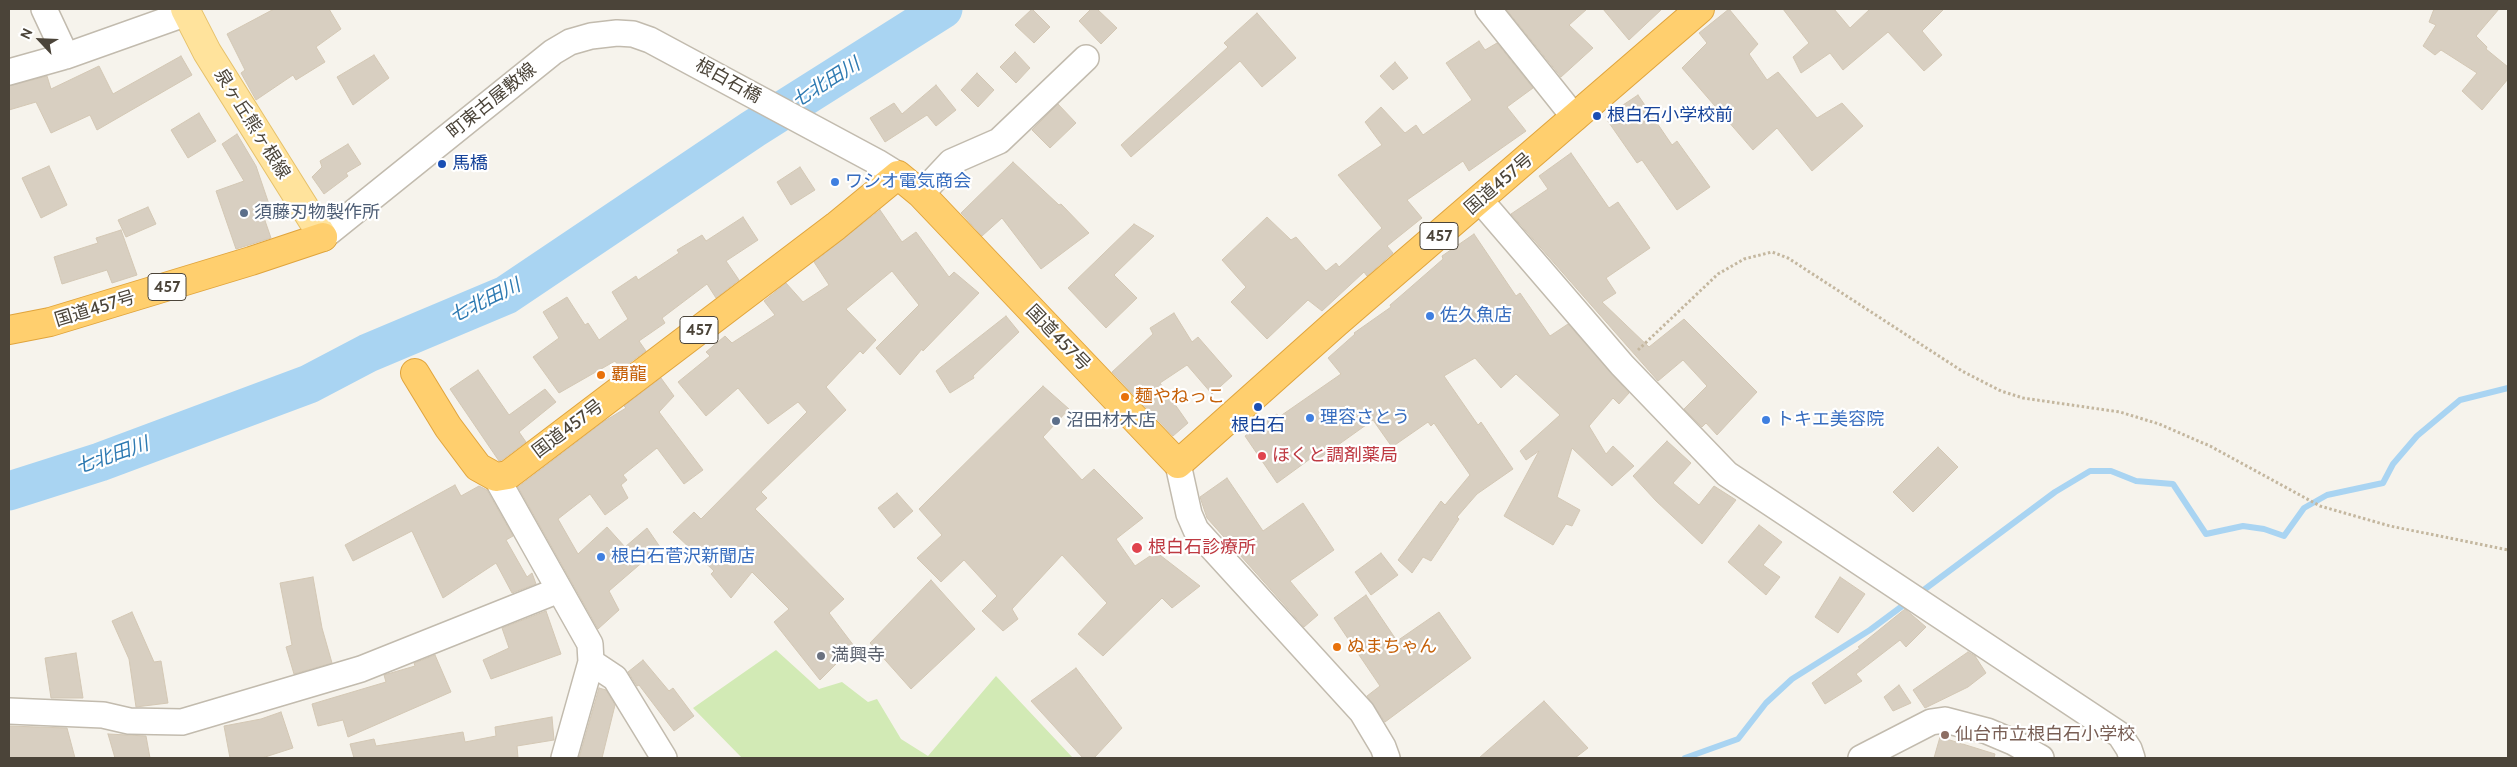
<!DOCTYPE html>
<meta charset="utf-8">
<style>
body{margin:0}
#map{position:relative;width:2517px;height:767px;overflow:hidden;background:#f6f3ec;font-family:Cabin,sans-serif}
canvas{display:block}
.frame{position:absolute;inset:0;border:10px solid #4b4439;pointer-events:none}
.north{position:absolute;left:15px;top:15px;width:50px;height:50px;-webkit-text-stroke:4px #fff;paint-order:stroke;rotate:295deg;font-size:14px;font-weight:700;line-height:20px;text-align:center;color:#4b4439}
.north::after{content:'';display:block;margin:auto;width:18px;height:22px;background:#4b4439;clip-path:polygon(50% 0,100% 100%,50% 72%,0 100%)}
</style>
<div id="map">
<canvas width="2517" height="767"></canvas>
<div class="frame"></div>
<div class="north">N</div>
</div>
<script>
const context = document.querySelector('canvas').getContext('2d');
context.lineJoin = 'round';
function fillPath(path, color) { context.fillStyle = color; context.fill(path, 'evenodd'); }
const poly = rows => new Path2D(rows.map(r => 'M' + r).join(''));
function trace(path, color, width, dash) { context.strokeStyle = color; context.lineWidth = width; context.lineCap = dash ? 'butt' : 'round'; context.setLineDash(dash || []); context.stroke(path); }
function label(font, color, halo, rows, align = 'center') {
  context.font = font + ' Cabin,"Noto Sans JP",sans-serif'; context.lineWidth = 4.5; context.setLineDash([]); context.textBaseline = 'middle'; context.strokeStyle = halo; context.fillStyle = color; for (const [text, x, y, turn = 0] of rows) {
    context.save(); context.translate(x, y); context.rotate((+turn || 0) * Math.PI / 180); context.textAlign = isNaN(turn) ? turn : align; if (halo) context.strokeText(text, 0, 0); context.fillText(text, 0, 0); context.restore();
  }
}
fillPath(poly([
 [776,650,819,689,842,682,868,702,877,699,901,739,928,756,996,676,1073,758,742,758,693,708]
]), '#d2eab5');
trace(poly([
 [1917,595,2055,492,2090,471,2111,471,2136,481,2173,484,2206,534,2243,526,2264,529,2284,536,2304,508,2327,495,2383,483,2393,464,2417,436,2460,400,2508,388],
 [1685,758,1738,739,1766,703,1792,679,1870,630,1909,601]
]), '#a9d4f2', 6);
trace(poly([
 [9,491,100,462,309,384,368,353,506,295,753,129,943,9]
]), '#a9d4f2', 39);
const building = poly([
 [274,9,329,9,341,29,316,47,325,62,296,80,293,75,256,100,241,73,245,70,227,34,274,9],
 [1032,9,1050,27,1034,43,1015,25,1032,9],
 [1091,9,1097,9,1117,28,1101,44,1079,21,1091,9],
 [1506,9,1587,9,1569,25,1593,48,1561,77,1506,9],
 [1603,9,1662,9,1629,40,1603,9],
 [1729,9,1758,44,1749,54,1767,80,1778,72,1817,118,1842,103,1863,126,1812,171,1777,128,1753,150,1682,68,1707,43,1699,33,1729,9],
 [1783,9,1834,9,1850,28,1870,9,1944,9,1922,31,1942,55,1924,71,1888,32,1843,70,1830,53,1801,73,1793,57,1809,43,1783,9],
 [2434,9,2499,9,2476,36,2487,47,2486,49,2508,67,2508,79,2482,110,2462,91,2477,73,2441,50,2435,55,2423,46,2436,25,2429,22,2434,9],
 [1257,13,1296,58,1262,87,1240,61,1131,157,1121,145,1228,47,1224,43,1257,13],
 [1479,41,1485,50,1497,43,1533,88,1507,107,1526,131,1469,171,1463,161,1407,200,1422,218,1387,246,1393,253,1367,276,1364,272,1322,311,1308,300,1267,339,1231,302,1246,287,1222,260,1267,217,1291,240,1296,237,1326,271,1336,263,1339,267,1382,228,1338,175,1382,145,1365,122,1381,107,1405,133,1416,125,1423,135,1472,100,1446,63,1479,41],
 [1015,52,1030,68,1016,83,1000,67,1015,52],
 [374,55,389,78,353,105,337,77,374,55],
 [181,56,192,75,97,130,90,115,51,133,36,102,9,110,9,86,47,76,51,89,99,66,113,94,181,56],
 [1395,62,1408,78,1393,90,1380,76,1395,62],
 [977,73,994,90,978,107,961,90,977,73],
 [936,85,956,110,936,126,927,115,885,142,870,118,894,103,902,114,936,85],
 [1638,95,1672,145,1677,141,1710,187,1677,210,1642,160,1637,163,1605,117,1638,95],
 [1058,104,1076,123,1050,148,1032,130,1058,104],
 [199,113,216,141,188,158,171,130,199,113],
 [237,134,256,166,272,213,264,216,262,212,271,238,236,249,216,191,244,181,222,144,237,134],
 [348,144,361,164,346,173,348,176,324,194,312,177,322,167,320,161,348,144],
 [1571,153,1609,208,1618,202,1650,248,1606,278,1616,293,1602,302,1649,347,1684,319,1757,392,1717,435,1706,423,1702,427,1684,409,1707,386,1683,360,1658,381,1511,214,1548,189,1539,176,1571,153],
 [1013,162,1059,205,1061,204,1089,233,1041,269,1002,218,982,236,961,213,1013,162],
 [49,166,67,205,41,218,22,178,49,166],
 [800,167,815,190,791,205,777,182,800,167],
 [148,207,156,224,126,237,118,220,148,207],
 [880,210,902,242,916,232,949,277,954,272,979,293,923,351,922,349,900,375,876,348,919,305,892,271,846,309,876,340,863,354,860,351,826,387,846,410,761,492,767,498,755,509,844,599,829,613,854,646,820,680,774,622,789,609,752,572,731,598,711,574,714,571,673,532,694,512,701,519,807,412,798,402,768,424,738,388,706,416,678,382,710,356,706,352,725,336,732,343,775,315,764,301,786,283,803,302,829,285,814,262,880,210],
 [743,217,758,240,726,261,739,280,716,298,707,284,662,318,665,323,639,341,646,351,621,369,615,361,559,393,533,357,559,338,543,312,567,297,585,325,588,323,599,340,628,319,612,292,636,276,638,280,679,253,677,250,702,235,706,241,743,217],
 [1134,224,1154,236,1114,275,1137,298,1106,328,1068,288,1134,224],
 [121,230,137,275,112,283,107,270,62,284,54,257,98,243,96,238,121,230],
 [1474,234,1516,296,1520,293,1550,336,1568,324,1629,393,1619,404,1613,398,1589,426,1606,454,1613,446,1634,466,1612,486,1572,448,1557,497,1580,510,1572,526,1566,524,1553,545,1504,516,1539,451,1526,460,1520,451,1560,415,1516,374,1501,388,1475,358,1444,376,1478,425,1481,422,1513,469,1477,494,1457,517,1459,519,1431,561,1423,557,1412,573,1398,560,1441,501,1445,505,1470,475,1434,423,1431,426,1428,422,1392,447,1373,420,1317,460,1314,456,1277,483,1245,436,1277,414,1279,417,1341,374,1328,358,1355,334,1354,333,1391,307,1390,305,1404,293,1443,259,1442,256,1474,234],
 [1174,313,1192,342,1198,337,1232,376,1212,394,1187,365,1160,383,1188,423,1173,436,1112,372,1153,334,1150,328,1174,313],
 [1006,316,1019,332,973,376,974,378,950,393,936,371,1006,316],
 [478,370,509,415,545,389,556,402,519,432,526,442,502,460,499,461,450,389,478,370],
 [661,378,674,396,659,412,703,470,684,484,657,448,623,475,627,480,621,485,628,498,605,515,590,494,558,519,578,554,607,527,625,547,647,528,660,547,609,591,619,610,598,629,518,487,603,422,626,408,624,406,661,378],
 [1043,386,1069,409,1043,437,1082,480,1094,469,1143,518,1116,539,1135,566,1156,552,1200,586,1172,608,1162,598,1103,656,1078,634,1107,603,1062,555,1012,609,1018,619,1003,631,982,611,997,596,964,560,941,582,917,558,942,535,919,509,1043,386],
 [1667,441,1691,463,1673,483,1699,505,1714,486,1736,500,1702,544,1656,501,1633,476,1667,441],
 [1938,447,1958,467,1913,512,1893,492,1938,447],
 [1227,478,1263,531,1303,503,1334,550,1290,581,1318,615,1304,627,1207,518,1200,497,1227,478],
 [455,485,461,496,479,486,487,490,513,536,506,540,527,577,532,573,536,584,512,593,496,563,443,598,412,531,353,561,345,545,455,485],
 [897,493,913,511,894,528,878,508,897,493],
 [1759,525,1782,542,1763,565,1780,577,1766,595,1728,562,1759,525],
 [1381,553,1398,575,1371,595,1355,572,1381,553],
 [313,577,322,628,332,663,294,674,286,647,292,645,280,583,313,577],
 [1840,577,1865,594,1838,633,1815,617,1840,577],
 [931,580,975,629,911,689,870,643,931,580],
 [1366,595,1397,641,1439,612,1471,658,1385,722,1367,696,1380,686,1334,618,1366,595],
 [1905,609,1926,627,1906,647,1900,640,1856,674,1862,681,1825,704,1812,683,1860,648,1858,647,1905,609],
 [546,611,561,654,491,679,483,660,509,648,502,628,546,611],
 [132,612,154,662,161,661,168,703,136,707,129,659,112,621,132,612],
 [1968,652,1975,656,1986,673,1968,687,1925,708,1913,690,1968,652],
 [76,653,83,698,51,698,45,658,76,653],
 [435,655,451,692,348,737,343,720,318,726,312,704,386,682,384,675,415,666,414,663,435,655],
 [643,660,669,691,673,688,694,716,674,731,639,685,637,686,628,672,643,660],
 [1076,668,1122,728,1094,758,1083,758,1031,701,1076,668],
 [1899,685,1911,703,1893,711,1884,697,1899,685],
 [599,688,606,690,615,705,602,758,579,758,599,688],
 [1544,701,1588,748,1575,758,1479,758,1544,701],
 [281,712,293,748,262,758,230,758,224,726,261,719,281,712],
 [552,717,554,740,517,746,518,758,354,758,350,744,374,739,376,746,463,732,465,742,496,736,495,727,552,717],
 [9,726,67,728,75,758,9,758,9,726],
 [108,734,146,736,150,758,115,758,108,734],
 [1940,737,1995,754,1994,758,1934,758,1940,737]
]);
fillPath(building, '#d8cfc1');
trace(building, '#d3c7b4', 1);
const minor = poly([
 [44,9,66,56],
 [1488,9,1575,118],
 [9,72,66,56,187,13],
 [921,194,951,162,999,141,1086,58],
 [1480,200,1622,365,1727,474,2120,735,2129,749,2132,758],
 [323,237,553,52,570,42,591,36,617,33,633,34,650,40,877,162,898,175],
 [1178,464,1189,514,1196,530,1362,712,1383,747,1387,758],
 [496,477,590,644,591,662,564,758],
 [591,662,615,678,664,758],
 [9,711,103,715,129,721,182,722,361,669,559,590],
 [1861,758,1931,722,1945,720,1987,731,2013,742,2041,758]
]);
const major = poly([
 [185,9,207,52,323,237]
]);
const highway = poly([
 [9,330,50,322,251,261,323,237],
 [415,373,448,427,478,467,496,477,508,475,836,226,898,175,921,194,1178,464,1336,323,1700,9]
]);
trace(minor, '#c2bbae', 28);
trace(major, '#e6c16a', 30);
trace(highway, '#e0a43c', 30);
trace(poly([
 [1638,350,1718,274,1744,259,1772,252,1788,258,1962,371,2001,391,2023,398,2120,412,2159,424,2210,446,2320,506,2390,526,2508,550]
]), '#c4b79f', 3, [2.5, 2.5]);
trace(minor, '#fff', 25);
trace(major, '#ffe39c', 28);
trace(highway, '#ffcf6e', 28);
for (const [x, y, r, color] of [
 [1597,116,5,"#1a4fb4"],
 [442,164,5,"#1a4fb4"],
 [835,182,5,"#3f7fe0"],
 [244,213,5,"#5c6f8a"],
 [1430,316,5,"#3f7fe0"],
 [601,375,5,"#e8710a"],
 [1125,397,5,"#e8710a"],
 [1258,407,5,"#1a4fb4"],
 [1310,418,5,"#3f7fe0"],
 [1766,420,5,"#3f7fe0"],
 [1056,421,5,"#5c6f8a"],
 [1262,456,5,"#e0444e"],
 [1137,548,6,"#e0444e"],
 [601,557,5,"#3f7fe0"],
 [1337,647,5,"#e8710a"],
 [821,656,5,"#6b7280"],
 [1945,735,5,"#8d6e63"]
]) { const dot = new Path2D(); dot.arc(x, y, r, 0, 2 * Math.PI); context.fillStyle = color; context.fill(dot); trace(dot, '#fff', 2); }
for (const [x, y, w] of [
 [1439,236,38],
 [167,287,38],
 [699,330,38]
]) { const box = new Path2D(); box.roundRect(x - w / 2, y - 13.5, w, 27, 4); context.fillStyle = '#fff'; context.fill(box); trace(box, '#4b4439', 1); }
label('bold 16px', '#4b4439', null, [
 ["457",1439,236],
 ["457",167,287],
 ["457",699,330]
]);
label('18px', '#4b4439', '#fff', [
 ["根白石橋",728,81,29],
 ["町東古屋敷線",492,101,-39],
 ["泉ヶ丘熊ヶ根線",252,124,58],
 ["国道457号",1499,184,-41],
 ["国道457号",95,309,-17],
 ["国道457号",1058,338,46],
 ["国道457号",568,429,-37]
]);
label('18px', '#164399', '#fff', [
 ["根白石小学校前",1607,116],
 ["馬橋",452,164],
 ["根白石",1258,426,"center"]
], 'left');
label('18px', '#366cbe', '#fff', [
 ["ワシオ電気商会",845,182],
 ["佐久魚店",1440,316],
 ["理容さとう",1320,418],
 ["トキエ美容院",1776,420],
 ["根白石菅沢新聞店",611,557]
], 'left');
label('18px', '#4e5e75', '#fff', [
 ["須藤刃物製作所",254,213],
 ["沼田材木店",1066,421]
], 'left');
label('18px', '#c56008', '#fff', [
 ["覇龍",611,375],
 ["麺やねっこ",1135,397],
 ["ぬまちゃん",1347,647]
], 'left');
label('18px', '#be3a42', '#fff', [
 ["ほくと調剤薬局",1272,456],
 ["根白石診療所",1148,548]
], 'left');
label('18px', '#5b616d', '#fff', [
 ["満興寺",831,656]
], 'left');
label('18px', '#785e54', '#fff', [
 ["仙台市立根白石小学校",1955,735]
], 'left');
label('italic 19px', '#2e7ab2', '#fff', [
 ["七北田川",826,83,-32],
 ["七北田川",485,301,-26],
 ["七北田川",112,456,-19]
]);
</script>
